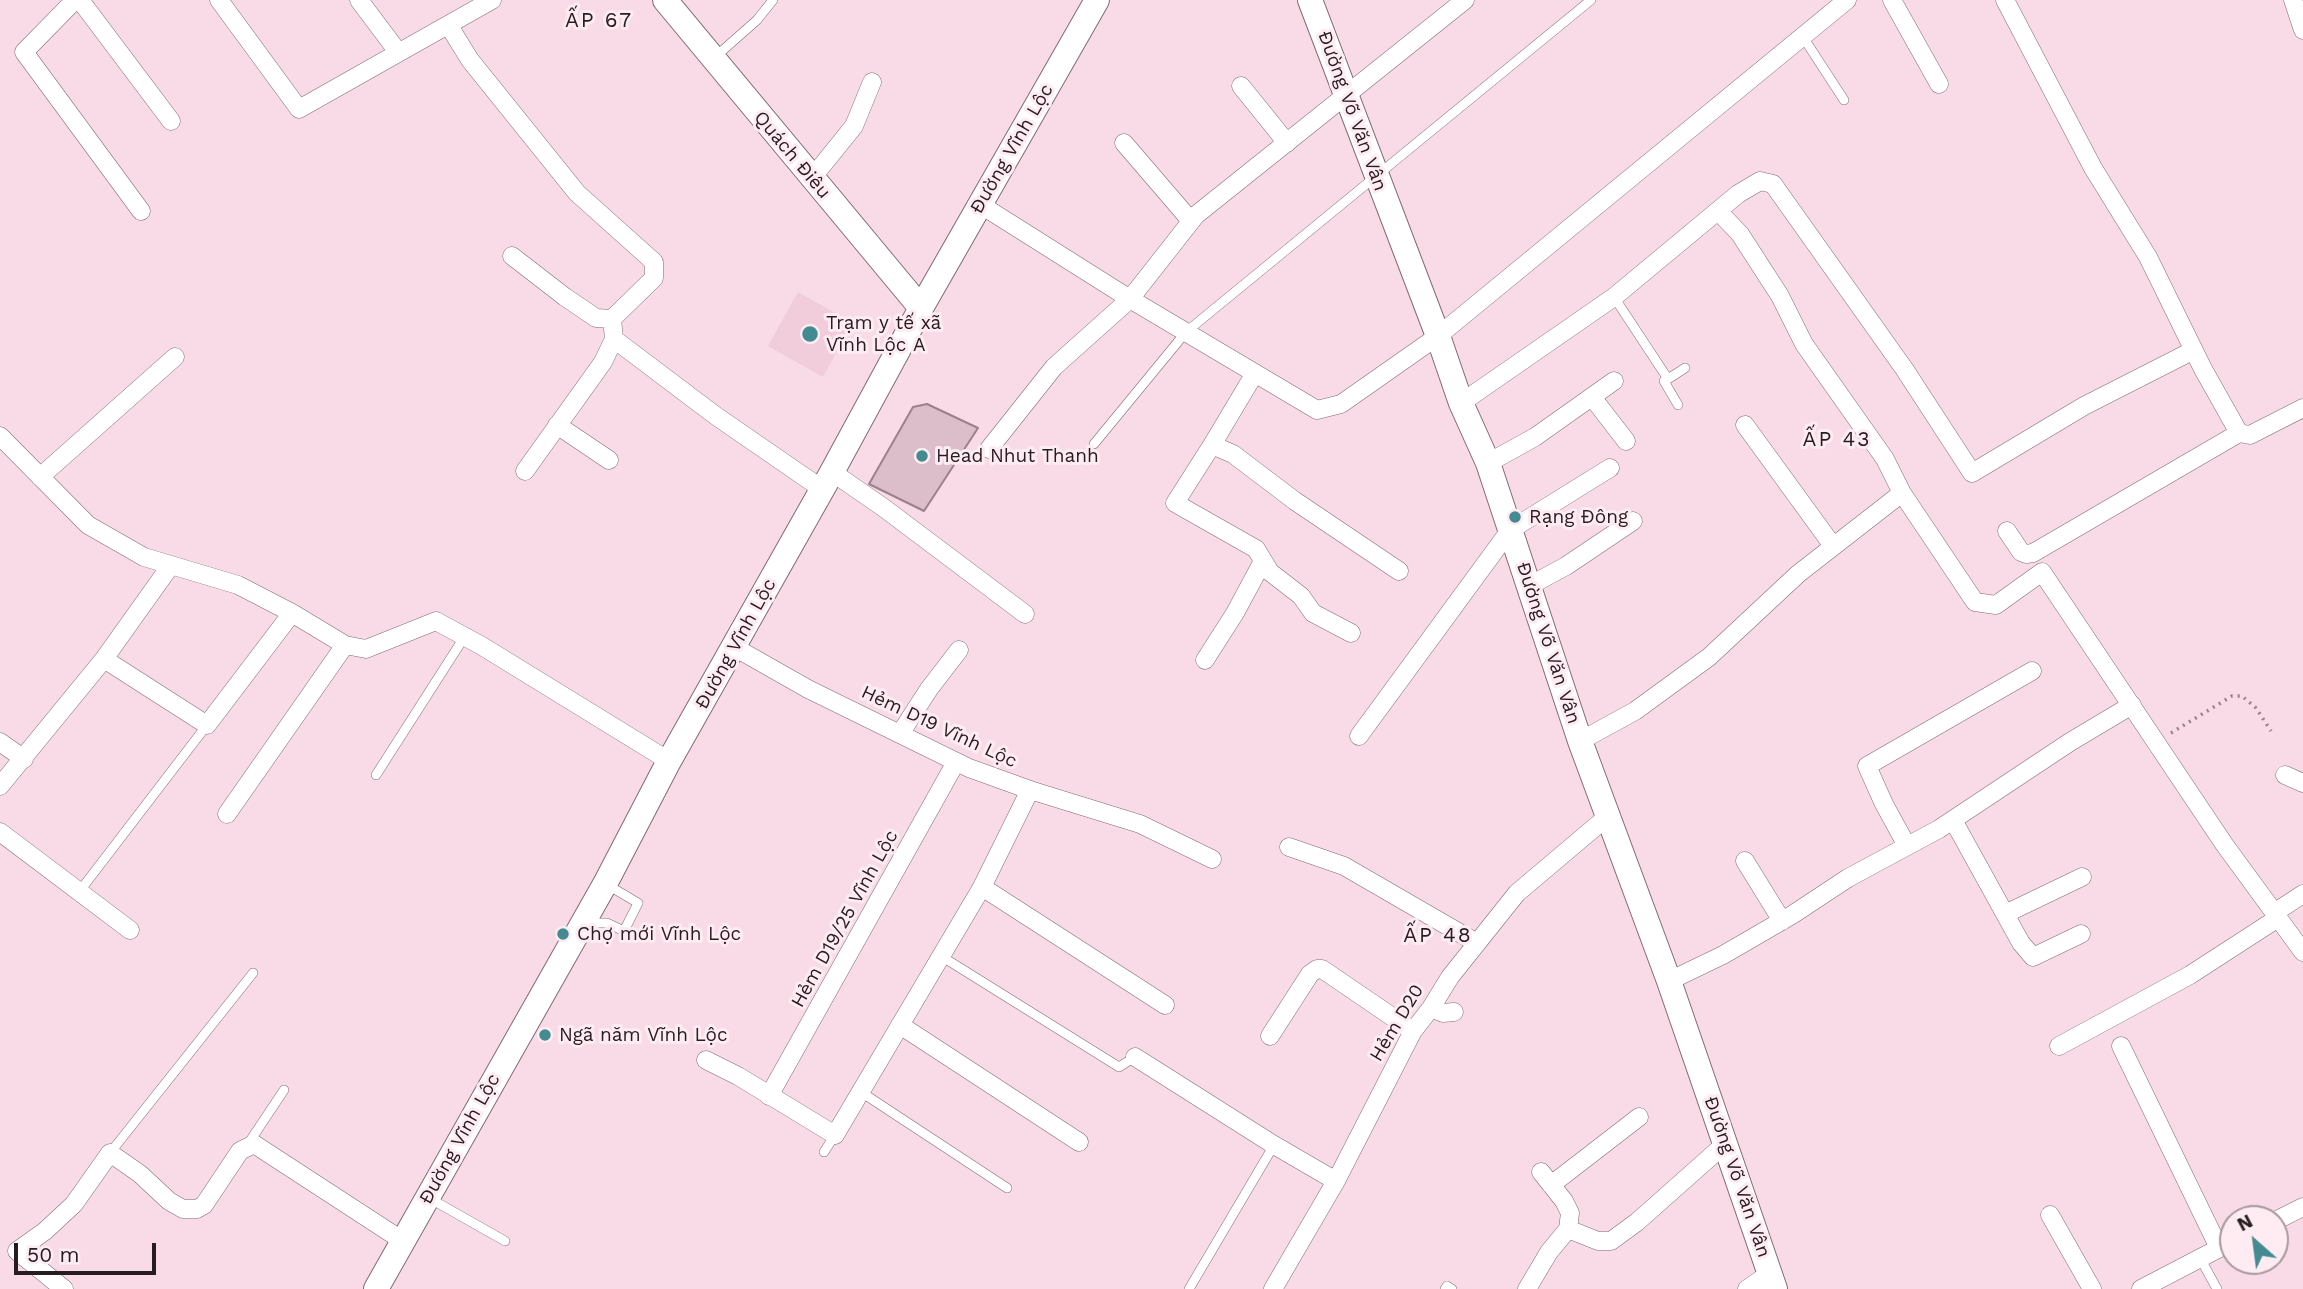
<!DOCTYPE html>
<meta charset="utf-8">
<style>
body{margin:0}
#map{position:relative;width:2303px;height:1289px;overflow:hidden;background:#f8dbe6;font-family:"Work Sans",sans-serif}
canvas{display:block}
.north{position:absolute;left:2219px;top:1205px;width:70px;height:70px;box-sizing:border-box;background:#feecf2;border:2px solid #a8999e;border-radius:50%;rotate:332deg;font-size:19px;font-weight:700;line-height:28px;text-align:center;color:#271c20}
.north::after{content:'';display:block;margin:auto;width:24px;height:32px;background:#448b91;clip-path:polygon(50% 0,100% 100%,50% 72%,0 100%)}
.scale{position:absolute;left:14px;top:1243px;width:142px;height:32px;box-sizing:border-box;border:4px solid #271c20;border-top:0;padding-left:9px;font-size:21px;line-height:24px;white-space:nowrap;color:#271c20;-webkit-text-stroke:5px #feecf2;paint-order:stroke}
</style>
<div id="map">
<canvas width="2303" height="1289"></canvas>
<div class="north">N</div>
<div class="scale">50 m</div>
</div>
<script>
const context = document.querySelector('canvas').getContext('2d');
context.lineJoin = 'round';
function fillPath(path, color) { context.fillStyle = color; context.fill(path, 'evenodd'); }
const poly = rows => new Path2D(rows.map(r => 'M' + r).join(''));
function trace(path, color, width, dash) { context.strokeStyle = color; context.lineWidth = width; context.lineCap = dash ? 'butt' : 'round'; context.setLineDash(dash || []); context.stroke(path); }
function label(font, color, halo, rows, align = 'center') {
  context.font = font + ' "Work Sans",sans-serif'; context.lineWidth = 6; context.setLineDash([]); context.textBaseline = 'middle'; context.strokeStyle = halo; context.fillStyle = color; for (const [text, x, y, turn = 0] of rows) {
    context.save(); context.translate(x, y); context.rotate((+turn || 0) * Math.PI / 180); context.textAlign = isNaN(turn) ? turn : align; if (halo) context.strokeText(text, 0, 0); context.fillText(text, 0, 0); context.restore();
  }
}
fillPath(poly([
 [798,292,853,323,823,377,768,346]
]), '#f1ccda');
const building = poly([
 [927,404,978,428,924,511,869,484,913,407,927,404]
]);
fillPath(building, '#dbbec9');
trace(building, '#9b818b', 2);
const lane = poly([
 [1803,37,1844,100],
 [714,58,757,20,773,0],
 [1614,297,1668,379,1685,368],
 [1668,379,1664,381,1678,405],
 [1094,444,1186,332,1591,0],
 [376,775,465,636],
 [79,892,207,725],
 [586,923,607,923,624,931,638,903,606,884],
 [941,956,1119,1067,1135,1057],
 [861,1092,1007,1188],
 [248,1144,284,1090],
 [824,1152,835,1135],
 [110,1153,253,973],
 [429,1198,505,1241],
 [2200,1258,2217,1289],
 [1189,1289,1274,1145],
 [1445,1289,1447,1286,1452,1289]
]);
const street = poly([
 [75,0,24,52,141,211],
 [80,0,171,121],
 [219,0,299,109,492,0],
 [359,0,398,52],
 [1892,0,1939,84],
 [2005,0,2093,168,2148,257,2203,369,2239,433,2250,435,2303,408],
 [2293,0,2303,30],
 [449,26,470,60,577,193,654,262,654,278,612,319,596,318,565,297,512,256],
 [1241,86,1287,143],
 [1124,143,1191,221],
 [812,178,854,126,872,82],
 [981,205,1130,299,1317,410,1341,404,1438,336,1847,0],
 [1718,211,1740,234,1780,296,1804,344,1885,459,1902,493,1975,602,1996,605,2042,572,2224,844,2303,952],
 [612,319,614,339,716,416,822,489],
 [1255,373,1212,445,1233,454,1295,501,1399,571],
 [1592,397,1626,441],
 [1461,403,1614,297,1738,194,1760,181,1773,184,1905,370,1972,473,2084,406,2194,350],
 [557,425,609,460],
 [1745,425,1833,546],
 [0,436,88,525,144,557,238,585,292,613,345,645,366,649,436,621,482,646,669,761],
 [1212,445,1175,503,1256,549,1270,572,1301,596,1313,613,1351,633],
 [989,449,1054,367,1130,299,1196,215,1465,0],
 [1488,463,1535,437,1614,381],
 [525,471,603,362,614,339],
 [832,472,884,508,1025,614],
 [40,477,175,357],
 [2007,531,2021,552,2026,554,2033,553,2239,433],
 [1529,586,1566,566,1633,521],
 [734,647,808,689,969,768,1030,790,1140,824,1212,859],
 [104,659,171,565],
 [1205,660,1235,613,1263,561],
 [900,734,929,689,959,650],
 [1359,736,1510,530,1610,468],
 [1580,741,1635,711,1709,657,1798,574,1902,493],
 [0,742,24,759],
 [2285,775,2303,783],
 [0,786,104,659,207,725,292,613],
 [227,814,345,645],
 [1953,820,2021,943,2033,957,2081,934],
 [0,832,130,930],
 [1907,846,1884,804,1867,766,2032,671],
 [1289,847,1344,866,1477,943],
 [1745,861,1782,921],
 [982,887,1165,1005],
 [2274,913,2303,894],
 [2005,914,2082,877],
 [1669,981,1723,955,1792,915,1848,878,1939,829,2070,742,2132,705],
 [1431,1008,1443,1013,1454,1012],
 [900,1025,1079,1142],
 [1270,1036,1310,974,1317,969,1322,969,1413,1031],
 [2059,1046,2190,975,2278,918],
 [2121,1046,2219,1248],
 [1135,1057,1274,1145,1336,1181],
 [706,1060,738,1076,835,1135,982,887,1030,790],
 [769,1096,956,762],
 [1541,1172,1564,1201,1570,1213,1568,1229],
 [1551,1185,1639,1117],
 [2050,1215,2092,1289],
 [2275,1221,2303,1207],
 [64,1289,17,1251,45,1231,74,1204,110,1153,140,1174,169,1201,183,1209,197,1209,204,1205,240,1151,254,1144,403,1241],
 [1273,1289,1336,1181,1413,1031,1431,1008,1450,977,1517,893,1607,817],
 [1527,1289,1549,1252,1568,1229,1598,1241,1611,1241,1637,1222,1726,1143],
 [1747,1289,1769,1274],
 [2141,1289,2233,1241]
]);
const secondary = poly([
 [665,0,921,308],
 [1310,0,1438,336,1461,403,1488,463,1580,741,1669,981,1775,1289],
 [376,1289,605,884,669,761,832,472,921,308,1097,0]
]);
trace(lane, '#836a73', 10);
trace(street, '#836a73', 19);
trace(secondary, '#836a73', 26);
trace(poly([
 [2171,733,2232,696,2242,696,2256,708,2271,731]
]), '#968189', 3.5, [2, 5]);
trace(lane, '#fff', 9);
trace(street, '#fff', 18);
trace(secondary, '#fff', 24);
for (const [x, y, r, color] of [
 [810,334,9,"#448b91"],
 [922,456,7,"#448b91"],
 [1515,517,7,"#448b91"],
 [563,934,7,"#448b91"],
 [545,1035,7,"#448b91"]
]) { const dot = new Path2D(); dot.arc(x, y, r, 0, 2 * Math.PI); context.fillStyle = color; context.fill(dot); trace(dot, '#feecf2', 2.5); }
label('19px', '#271c20', '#feecf2', [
 ["Đường Võ Văn Vân",1352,111,70],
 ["Đường Vĩnh Lộc",1012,149,-60],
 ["Quách Điêu",792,155,50],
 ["Đường Võ Văn Vân",1548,643,72],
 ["Đường Vĩnh Lộc",736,644,-61],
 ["Hẻm D19 Vĩnh Lộc",939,727,25],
 ["Hẻm D19/25 Vĩnh Lộc",845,919,-61],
 ["Hẻm D20",1397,1023,-59],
 ["Đường Vĩnh Lộc",460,1139,-61],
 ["Đường Võ Văn Vân",1737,1177,71]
]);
label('19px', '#271c20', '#feecf2', [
 ["Trạm y tế xã",826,323],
 ["Vĩnh Lộc A",826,345],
 ["Head Nhut Thanh",936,456],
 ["Rạng Đông",1529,517],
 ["Chợ mới Vĩnh Lộc",577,934],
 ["Ngã năm Vĩnh Lộc",559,1035]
], 'left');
context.letterSpacing = '2px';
label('21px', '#271c20', '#feecf2', [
 ["ẤP 67",599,21],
 ["ẤP 43",1837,440],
 ["ẤP 48",1438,936]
]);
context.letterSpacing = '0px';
</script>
